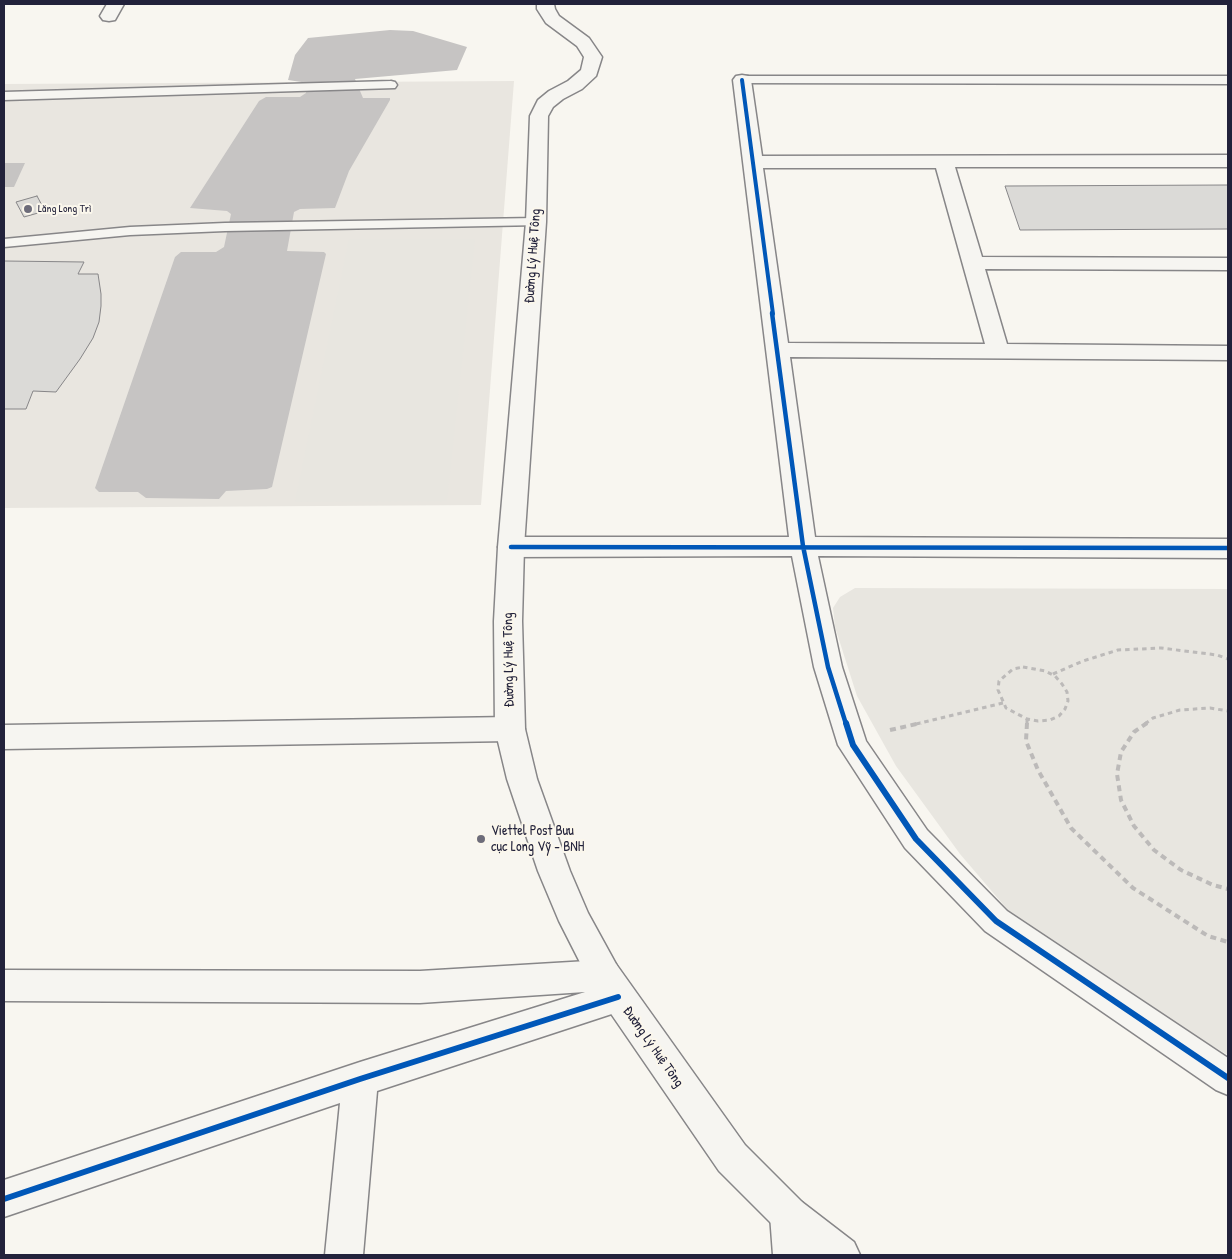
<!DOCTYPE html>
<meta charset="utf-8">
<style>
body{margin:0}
#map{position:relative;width:1232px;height:1259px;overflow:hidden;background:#f8f6f0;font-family:"Patrick Hand",sans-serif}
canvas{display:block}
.frame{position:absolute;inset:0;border:5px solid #22223b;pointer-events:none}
</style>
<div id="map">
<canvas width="1232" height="1259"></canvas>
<div class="frame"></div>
</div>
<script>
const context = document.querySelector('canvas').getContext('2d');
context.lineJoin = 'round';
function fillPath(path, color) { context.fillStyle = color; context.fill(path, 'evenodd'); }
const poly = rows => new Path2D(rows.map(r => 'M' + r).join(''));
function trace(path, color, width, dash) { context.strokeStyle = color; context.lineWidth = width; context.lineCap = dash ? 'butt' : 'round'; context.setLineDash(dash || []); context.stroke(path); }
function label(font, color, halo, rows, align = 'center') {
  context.font = font + ' "Patrick Hand",sans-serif'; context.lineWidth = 4; context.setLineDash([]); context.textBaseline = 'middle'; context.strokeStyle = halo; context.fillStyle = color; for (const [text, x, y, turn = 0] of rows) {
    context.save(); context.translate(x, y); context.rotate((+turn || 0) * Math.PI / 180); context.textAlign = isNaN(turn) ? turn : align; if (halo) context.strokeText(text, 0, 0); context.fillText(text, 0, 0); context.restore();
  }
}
fillPath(poly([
 [514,81,481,505,4,508,4,84]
]), '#e9e6e0');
fillPath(poly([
 [349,239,475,239,447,501,295,502],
 [855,588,1228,589,1228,1055,1103,983,1019,923,960,854,896,766,857,696,835,627,833,608,840,597]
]), '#e8e6e0');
fillPath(poly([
 [390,30,413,31,467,47,457,70,355,79,363,98,390,98,390,100,349,171,335,208,300,209,294,212,287,251,324,252,326,254,272,487,267,489,226,491,219,499,146,498,138,492,99,492,95,488,175,257,181,252,216,252,224,247,231,214,227,211,190,208,259,101,266,97,300,97,306,93,308,83,288,80,295,55,308,38],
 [4,163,25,163,14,187,4,187]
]), '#c6c4c3');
const building = poly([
 [1228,185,1228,229,1020,230,1005,186,1228,185],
 [37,196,45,211,24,217,16,202,37,196],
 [4,261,84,262,78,274,98,274,101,294,101,306,99,322,93,338,80,359,56,392,33,391,26,409,4,409,4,261]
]);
fillPath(building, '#dbdad7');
trace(building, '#878688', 1);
const service = poly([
 [742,76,1228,76,1228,84,738,83,736,80,742,76],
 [391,81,395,82,397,85,395,88,4,100,4,92,391,81],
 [536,218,541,219,543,222,541,225,225,231,130,235,4,247,4,239,130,227,225,223,536,218]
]);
const minor = poly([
 [107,4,124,4,115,20,109,21,103,20,100,16,107,4],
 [742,75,748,76,751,80,762,156,1228,155,1228,167,955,167,982,257,1228,258,1228,270,985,269,1007,344,1228,346,1228,360,790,357,815,537,1228,539,1228,558,818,556,842,667,866,741,927,830,1007,911,1228,1058,1228,1095,1216,1090,985,931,905,848,838,745,814,667,792,556,511,557,502,554,498,547,502,540,511,537,789,537,733,80,736,76,742,75],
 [763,168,936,168,985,344,788,343,763,168],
 [510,717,520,721,525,729,520,737,510,741,4,749,4,725,510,717],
 [604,960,616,964,621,975,618,981,630,986,635,997,630,1008,377,1091,363,1255,325,1255,340,1103,4,1217,4,1180,360,1062,585,992,420,1003,4,1001,4,970,420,971,604,960],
 [789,1196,802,1202,808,1215,811,1255,773,1255,770,1215,776,1202,789,1196]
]);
const secondary = poly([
 [537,4,554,4,555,9,559,16,589,38,602,57,596,76,582,89,563,99,553,107,548,116,546,222,524,547,522,621,525,729,537,779,570,871,588,913,616,964,745,1145,802,1202,854,1242,860,1255,811,1255,776,1228,719,1171,592,986,559,921,538,871,507,779,495,729,494,621,498,547,526,222,530,116,538,100,549,91,568,81,581,70,584,57,577,46,546,23,537,9,537,4]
]);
trace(service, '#878688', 3);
trace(minor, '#878688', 3);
trace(secondary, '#878688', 3);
trace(poly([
 [1023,667,1045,671,1055,676,1062,684,1067,692,1068,701,1065,709,1059,716,1050,720,1038,721,1027,719,1006,708,998,690,999,681,1013,669,1023,667],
 [1053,674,1083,661,1118,650,1161,648,1217,655,1228,659],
 [916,724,1003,703],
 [1027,724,1027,719],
 [1145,724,1153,718,1180,710,1210,708,1228,711]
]), '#bcbab9', 3, [4.5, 4]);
trace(poly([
 [1027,723,1026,741,1038,770,1071,828,1133,888,1208,936,1228,942],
 [1147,723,1134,732,1121,752,1117,774,1121,800,1134,826,1154,850,1181,870,1213,885,1228,889],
 [890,730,921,723]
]), '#bcbab9', 4, [6, 4.5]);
fillPath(service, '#f6f5f1');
fillPath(minor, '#f6f5f1');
fillPath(secondary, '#f6f5f1');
trace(poly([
 [742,80,773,314]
]), '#0057b8', 4);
trace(poly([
 [772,313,803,546,828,667,846,724],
 [511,547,1228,548]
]), '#0057b8', 4.5);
trace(poly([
 [846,723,853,745,916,839,996,921,1228,1078],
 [4,1199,360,1079,618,997]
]), '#0057b8', 6);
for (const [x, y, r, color] of [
 [28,209,5,"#6d6c7a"],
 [481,839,5,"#6d6c7a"]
]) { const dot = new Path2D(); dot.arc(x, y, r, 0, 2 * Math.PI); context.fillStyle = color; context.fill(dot); trace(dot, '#fbf7ec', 2); }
label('11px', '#22223b', '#fbf7ec', [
 ["Lăng Long Trì",38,209]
], 'left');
label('14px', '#22223b', '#fbf7ec', [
 ["Đường Lý Huệ Tông",533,256,-86],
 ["Đường Lý Huệ Tông",509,660,-91],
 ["Đường Lý Huệ Tông",653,1047,55]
]);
label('14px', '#22223b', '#fbf7ec', [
 ["Viettel Post Bưu",491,831],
 ["cục Long Vỹ - BNH",491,847]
], 'left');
</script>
